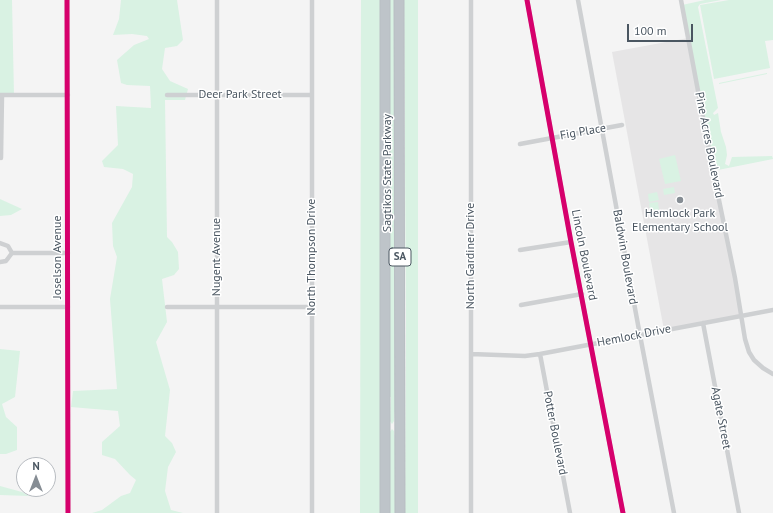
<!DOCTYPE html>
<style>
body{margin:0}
#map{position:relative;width:773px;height:513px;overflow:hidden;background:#f4f4f4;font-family:"PT Sans",sans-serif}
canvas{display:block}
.north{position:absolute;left:16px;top:457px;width:40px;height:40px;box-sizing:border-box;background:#fff;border:1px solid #b7bbc0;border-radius:50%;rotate:0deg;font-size:11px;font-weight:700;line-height:16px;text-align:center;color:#4a5661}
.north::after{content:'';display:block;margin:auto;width:14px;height:18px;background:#868d94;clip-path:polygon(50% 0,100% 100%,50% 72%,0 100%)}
.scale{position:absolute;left:627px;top:24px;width:66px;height:18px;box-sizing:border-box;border:2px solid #4a5661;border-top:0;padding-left:5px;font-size:12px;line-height:14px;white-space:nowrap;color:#4a5661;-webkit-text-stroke:3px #fff;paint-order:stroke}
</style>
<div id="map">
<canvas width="773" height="513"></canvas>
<div class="north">N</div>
<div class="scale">100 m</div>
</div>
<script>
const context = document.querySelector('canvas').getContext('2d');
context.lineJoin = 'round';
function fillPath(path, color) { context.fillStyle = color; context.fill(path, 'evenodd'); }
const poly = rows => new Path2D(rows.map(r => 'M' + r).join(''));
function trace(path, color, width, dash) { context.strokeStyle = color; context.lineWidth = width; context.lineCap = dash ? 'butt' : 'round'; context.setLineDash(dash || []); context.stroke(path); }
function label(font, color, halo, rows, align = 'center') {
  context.font = font + ' "PT Sans",sans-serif'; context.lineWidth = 3; context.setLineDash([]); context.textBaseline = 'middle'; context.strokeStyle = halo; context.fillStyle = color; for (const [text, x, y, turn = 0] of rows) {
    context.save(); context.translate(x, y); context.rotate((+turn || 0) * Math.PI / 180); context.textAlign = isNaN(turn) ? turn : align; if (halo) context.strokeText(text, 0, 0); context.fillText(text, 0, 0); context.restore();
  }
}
fillPath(poly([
 [688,38,741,316,664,330,612,52]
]), '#e6e5e6');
fillPath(poly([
 [0,0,12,0,14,95,0,96],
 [121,0,177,0,183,40,177,46,165,48,162,69,170,81,188,89,185,100,165,100,167,237,172,242,178,252,179,269,174,275,162,279,167,322,156,342,170,390,165,436,172,443,176,452,168,467,165,491,171,510,183,513,92,513,102,510,121,496,130,493,136,480,130,475,115,459,102,455,102,442,120,426,118,411,71,407,73,391,117,389,110,299,117,257,113,246,112,223,132,187,133,174,123,169,104,167,102,161,118,145,116,106,151,108,150,86,127,85,121,83,117,60,134,45,149,39,147,36,132,34,113,35,119,19],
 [361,0,381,0,381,513,360,513],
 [387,0,396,0,397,387,394,421,392,424,390,421,391,397,389,397],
 [404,0,418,0,418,513,405,513,406,321],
 [705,0,721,0,700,4,698,7,718,108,713,113,714,115,718,113,721,132,726,147,727,155,725,164,729,166,732,157,772,156,773,159,713,171,682,5],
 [729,0,773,0,773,40,765,41,770,68,714,79,700,5],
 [767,73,767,74,719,84,719,83],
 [675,155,681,181,665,184,659,159],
 [674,187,675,193,664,195,663,189],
 [657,192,659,200,649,202,648,194],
 [0,199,22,209,11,215,0,216],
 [658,202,659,210,650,211,649,203],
 [0,349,20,351,15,397,2,404,6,417,17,427,17,450,6,454,0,454],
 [392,429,394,431,397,458,397,513,388,513,387,461,390,432],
 [0,486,22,492,29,496,0,495]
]), '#d9f2e3');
const motorway = poly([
 [385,0,385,513],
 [399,0,400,513]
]);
trace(motorway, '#b9bec3', 11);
trace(poly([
 [67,0,68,513],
 [217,0,217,513],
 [312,0,312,513],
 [471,0,471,513],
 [527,0,571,242,623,513],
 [578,0,639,330,674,513],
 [681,0,713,171,735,278,745,339,749,352,754,360,763,368,773,374],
 [0,95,68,95],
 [167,95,312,95],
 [520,144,622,125],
 [1,158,2,95],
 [0,243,8,246,12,253],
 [520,250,571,242],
 [12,253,68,253],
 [0,262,6,261,12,253],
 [521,305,582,294],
 [0,307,68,307],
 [167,307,313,307],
 [703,323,739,513],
 [471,354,525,356,540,354,773,310],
 [540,354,570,513]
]), '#ced0d2', 4.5);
trace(motorway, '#bec4c9', 9);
trace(poly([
 [67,0,68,513],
 [527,0,571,242,623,513]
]), '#d6006c', 5);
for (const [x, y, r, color] of [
 [680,200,4,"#868d94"]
]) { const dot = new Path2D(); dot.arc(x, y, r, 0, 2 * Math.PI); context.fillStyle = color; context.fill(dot); trace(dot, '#fff', 1.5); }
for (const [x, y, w] of [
 [400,257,22]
]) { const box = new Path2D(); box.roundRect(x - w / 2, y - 9, w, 18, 3); context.fillStyle = '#fff'; context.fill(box); trace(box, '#4a5661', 1); }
label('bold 11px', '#4a5661', null, [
 ["SA",400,257]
]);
label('12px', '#4a5661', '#fff', [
 ["Deer Park Street",240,95],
 ["Fig Place",583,132,-10],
 ["Pine Acres Boulevard",709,145,79],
 ["Sagtikos State Parkway",388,173,-90],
 ["Lincoln Boulevard",584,255,79],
 ["North Gardiner Drive",471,256,-90],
 ["Joselson Avenue",58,257,-90],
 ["Nugent Avenue",217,257,-90],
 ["North Thompson Drive",312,257,-90],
 ["Baldwin Boulevard",625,257,80],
 ["Hemlock Drive",634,336,-11],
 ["Agate Street",721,418,79],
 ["Potter Boulevard",555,433,79]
]);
label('12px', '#4a5661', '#fff', [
 ["Hemlock Park",680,214],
 ["Elementary School",680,228]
]);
</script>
